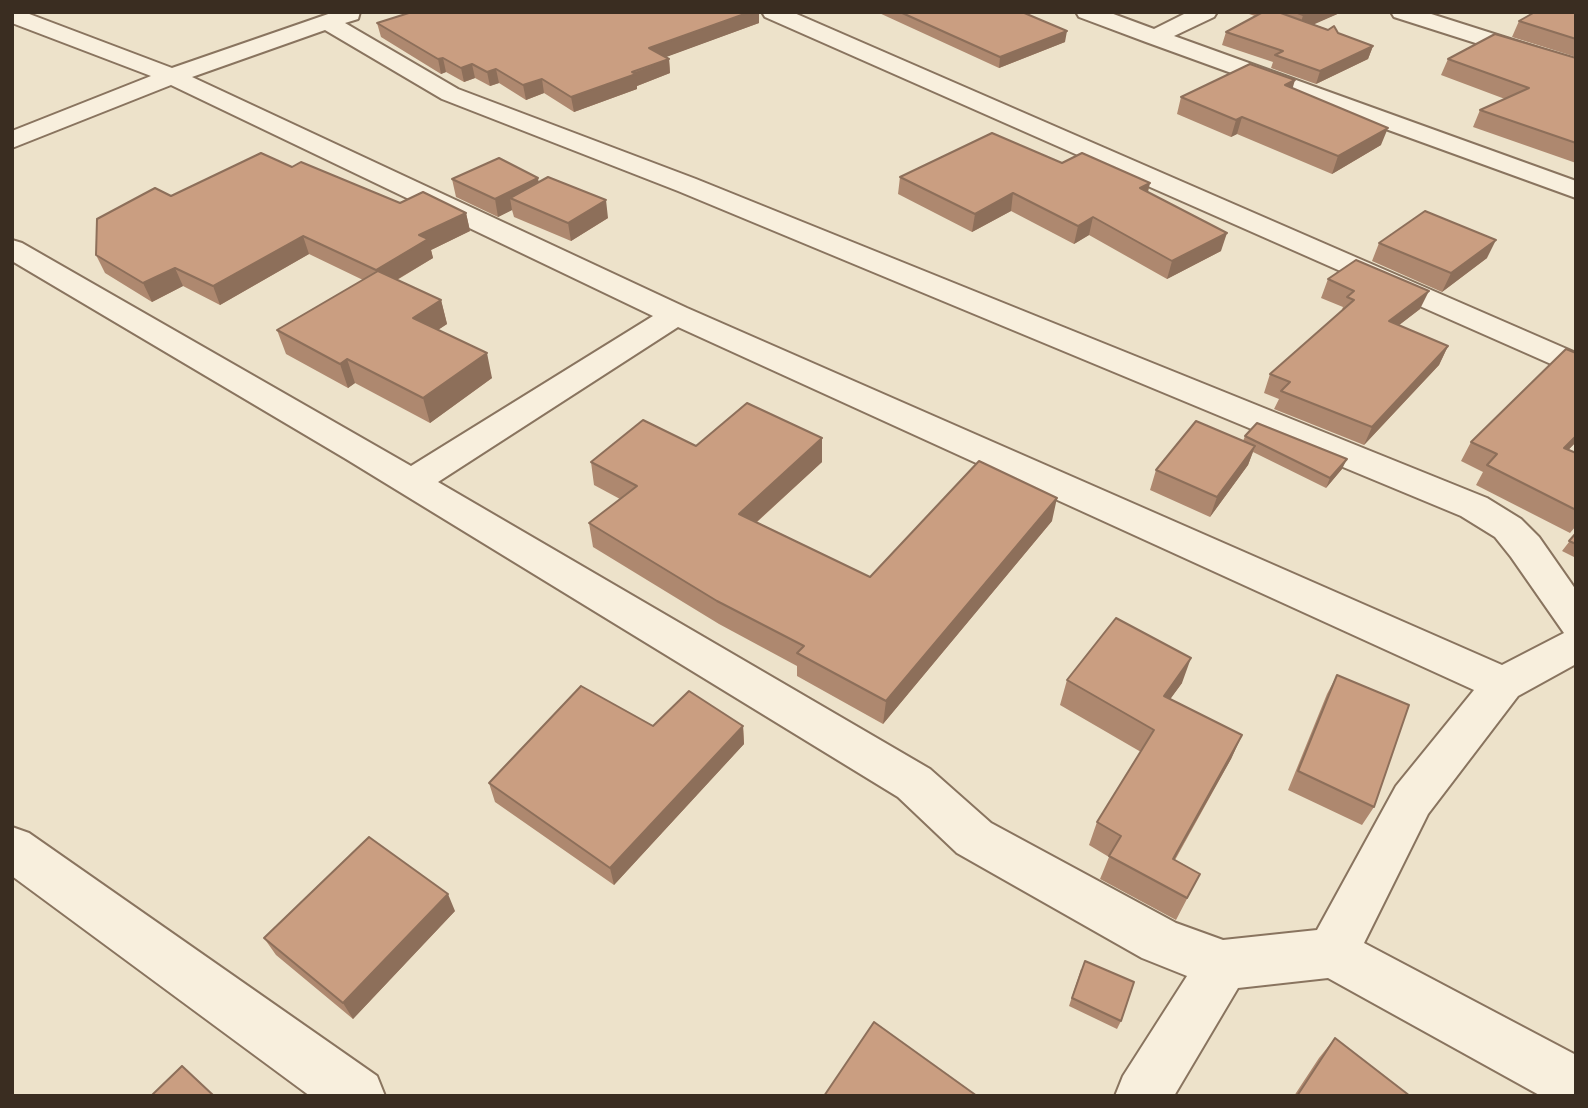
<!DOCTYPE html>
<style>
body{margin:0}
#map{position:relative;width:1588px;height:1108px;overflow:hidden;background:#ede2ca;font-family:Lora,serif}
canvas{display:block}
.frame{position:absolute;inset:0;border:14px solid #3a2d21;pointer-events:none}
</style>
<div id="map">
<canvas width="1588" height="1108"></canvas>
<div class="frame"></div>
</div>
<script>
const context = document.querySelector('canvas').getContext('2d');
context.lineJoin = 'round';
const poly = rows => new Path2D(rows.map(r => 'M' + r).join(''));
function trace(path, color, width, dash) { context.strokeStyle = color; context.lineWidth = width; context.lineCap = dash ? 'butt' : 'round'; context.setLineDash(dash || []); context.stroke(path); }
function fillPath(path, color) { context.fillStyle = color; context.fill(path, 'evenodd'); }
const minor = poly([
 [12,12,24,12,172,68,334,12,360,12,358,19,345,23,458,89,696,179,1487,498,1521,519,1539,537,1576,590,1576,664,1518,696,1428,814,1364,943,1576,1055,1576,1096,1541,1096,1328,978,1238,988,1174,1096,1115,1096,1123,1076,1187,976,1142,958,957,853,898,797,346,459,12,261,12,240,22,243,411,466,653,316,171,85,12,148,12,131,151,76,12,23,12,12],
 [325,30,442,99,678,191,1461,516,1495,537,1511,557,1564,633,1502,665,687,308,192,77,325,30],
 [678,327,1474,690,1396,786,1317,930,1223,940,1176,923,991,823,930,769,438,482,678,327],
 [762,12,792,12,1576,353,1576,375,765,17,762,12],
 [1076,12,1108,12,1154,29,1188,12,1217,12,1214,17,1174,36,1576,181,1576,198,1146,42,1079,17,1076,12],
 [1391,12,1425,12,1576,60,1576,75,1394,17,1391,12],
 [12,827,29,833,377,1076,385,1096,310,1096,12,876,12,827]
]);
trace(minor, '#89745f', 4);
fillPath(minor, '#f8efdd');
fillPath(poly([
 [412,12,759,12,759,23,665,57,669,59,670,73,637,86,637,89,574,112,544,93,526,100,499,83,490,86,475,78,464,82,446,72,441,74,381,37,377,23],
 [877,12,1022,12,1065,42,999,68],
 [1243,12,1342,12,1313,24,1373,46,1368,59,1316,84,1271,68,1273,62,1222,45,1226,32,1255,16],
 [1576,12,1576,57,1512,37,1519,21],
 [1576,58,1576,163,1473,127,1480,110,1505,99,1441,75,1448,59],
 [1293,88,1381,145,1332,174,1237,134,1231,137,1177,114,1181,97],
 [1062,163,1148,192,1221,251,1167,279,1089,235,1074,244,1011,211,972,232,898,194,900,177],
 [292,167,400,203,466,213,470,231,431,250,433,258,397,280,441,300,447,324,438,330,492,378,430,423,355,383,348,388,286,354,277,330,363,280,309,254,220,305,183,286,152,302,105,273,96,255],
 [452,179,539,182,608,218,571,241,514,217,512,210,498,217,456,197],
 [1379,243,1487,258,1442,292,1372,261],
 [1328,279,1420,309,1399,325,1448,346,1439,365,1364,445,1274,409,1279,399,1264,393,1270,374,1341,312,1343,307,1321,298],
 [1576,353,1576,442,1568,450,1576,453,1576,526,1570,533,1476,485,1483,472,1461,461,1471,442],
 [1245,436,1342,469,1326,488,1253,452,1248,465,1210,517,1150,490,1156,470,1243,441],
 [822,438,822,462,757,522,870,577,1052,521,883,724,797,676,797,666,719,624,593,547,589,523,620,499,594,485,591,462,696,446],
 [1576,533,1576,558,1562,551],
 [1337,675,1374,807,1362,825,1288,790,1327,694],
 [1067,680,1182,683,1170,699,1242,735,1231,759,1175,860,1200,874,1176,920,1100,879,1109,857,1089,845,1097,822,1141,752,1060,705],
 [653,726,743,726,744,744,614,885,495,802,489,783],
 [455,911,353,1019,276,955,264,938],
 [1081,969,1121,1021,1117,1029,1069,1006],
 [1335,1038,1410,1096,1294,1096,1319,1058]
]), '#ae886f');
fillPath(poly([
 [750,12,759,12,759,23,650,63,649,48],
 [1310,12,1342,12,1299,31,1303,15],
 [1067,31,1065,42,999,68,1000,57],
 [1373,46,1368,59,1316,84,1320,71],
 [443,58,446,72,441,74,438,59],
 [669,59,670,73,637,86,637,89,574,112,571,97],
 [472,64,475,78,464,82,461,68],
 [496,69,499,83,490,86,487,72],
 [542,79,544,93,526,100,523,85],
 [1295,80,1290,97,1285,85],
 [1242,117,1237,134,1231,137,1236,120],
 [1388,128,1381,145,1332,174,1338,156],
 [538,178,541,196,510,198,512,210,498,217,495,199],
 [1150,183,1146,201,1140,188],
 [1013,193,1011,211,972,232,975,214],
 [606,200,608,218,571,241,568,223],
 [466,213,470,231,431,250,433,258,381,289,376,270,419,235],
 [1093,217,1089,235,1074,244,1078,226],
 [1227,233,1221,251,1167,279,1172,261],
 [303,236,309,254,220,305,213,286],
 [1496,240,1487,258,1442,292,1451,273],
 [175,268,183,286,152,302,143,283],
 [1429,291,1420,309,1381,339,1389,321],
 [441,300,447,324,419,342,413,318],
 [1448,346,1439,365,1364,445,1372,427],
 [487,353,492,378,430,423,423,398],
 [347,359,355,383,348,388,340,364],
 [1576,436,1576,442,1552,467,1564,448],
 [822,438,822,462,740,537,739,514],
 [1255,446,1248,465,1210,517,1217,497],
 [1347,459,1342,469,1326,488,1330,478],
 [1057,498,1052,521,883,724,886,701],
 [1191,658,1182,683,1155,720,1164,696],
 [743,726,744,744,614,885,610,868],
 [1242,735,1231,759,1162,881,1173,859],
 [448,894,455,911,353,1019,343,1003]
]), '#8d6f5a');
const building = poly([
 [412,12,750,12,649,48,669,59,632,72,636,74,571,97,542,79,523,85,496,69,487,72,472,64,461,68,443,58,438,59,377,23,412,12],
 [900,12,1022,12,1067,31,1000,57,900,12],
 [1263,12,1278,12,1328,30,1334,26,1338,33,1373,46,1320,71,1275,55,1283,51,1226,32,1263,12],
 [1295,12,1310,12,1303,15,1295,12],
 [1535,12,1576,12,1576,39,1519,21,1535,12],
 [1495,34,1576,58,1576,143,1480,110,1529,88,1448,59,1495,34],
 [1250,64,1295,80,1285,85,1388,128,1338,156,1242,117,1236,120,1181,97,1250,64],
 [992,133,1062,163,1082,153,1150,183,1140,188,1227,233,1172,261,1093,217,1078,226,1013,193,975,214,900,177,992,133],
 [261,153,292,167,301,162,400,203,423,192,466,213,419,235,428,239,376,270,303,236,213,286,175,268,143,283,96,255,97,219,155,188,171,196,261,153],
 [499,158,538,178,495,199,452,179,499,158],
 [548,177,606,200,568,223,510,198,548,177],
 [1425,211,1496,240,1451,273,1379,243,1425,211],
 [1356,260,1429,291,1389,321,1448,346,1372,427,1281,391,1290,382,1270,374,1354,300,1347,297,1354,291,1328,279,1356,260],
 [378,271,441,300,413,318,487,353,423,398,347,359,340,364,277,330,378,271],
 [1566,349,1576,353,1576,436,1564,448,1576,453,1576,510,1487,465,1497,454,1471,442,1566,349],
 [747,403,822,438,739,514,870,577,979,461,1057,498,886,701,797,653,804,646,717,601,589,523,637,486,591,462,643,420,696,446,747,403],
 [1196,421,1255,446,1217,497,1156,470,1196,421],
 [1257,423,1347,459,1330,478,1245,436,1257,423],
 [1576,533,1576,544,1569,541,1576,533],
 [1116,618,1191,658,1164,696,1242,735,1173,859,1200,874,1187,898,1109,856,1121,836,1097,822,1154,730,1067,680,1116,618],
 [1337,675,1409,705,1374,807,1298,771,1337,675],
 [581,686,653,726,689,691,743,726,610,868,489,783,581,686],
 [369,837,448,894,343,1003,264,938,369,837],
 [1085,961,1134,982,1121,1021,1072,998,1085,961],
 [874,1022,977,1096,824,1096,874,1022],
 [1335,1038,1410,1096,1297,1096,1335,1038],
 [182,1066,214,1096,151,1096,182,1066]
]);
fillPath(building, '#ca9e81');
trace(building, '#8d6f5a', 2);
</script>
